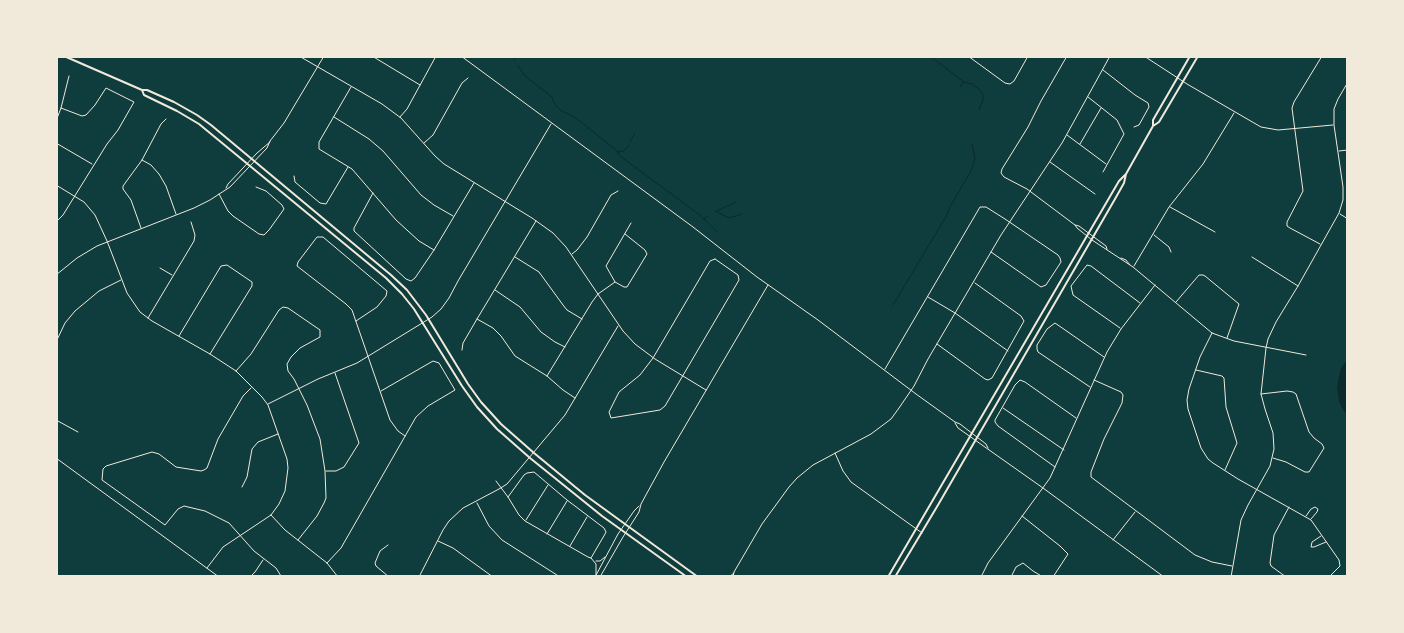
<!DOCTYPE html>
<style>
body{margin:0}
#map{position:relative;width:1404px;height:633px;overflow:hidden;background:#0f3d3e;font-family:Signika,sans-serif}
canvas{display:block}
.frame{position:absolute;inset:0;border:58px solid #f1e9da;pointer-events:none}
</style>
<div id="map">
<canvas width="1404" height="633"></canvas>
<div class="frame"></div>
</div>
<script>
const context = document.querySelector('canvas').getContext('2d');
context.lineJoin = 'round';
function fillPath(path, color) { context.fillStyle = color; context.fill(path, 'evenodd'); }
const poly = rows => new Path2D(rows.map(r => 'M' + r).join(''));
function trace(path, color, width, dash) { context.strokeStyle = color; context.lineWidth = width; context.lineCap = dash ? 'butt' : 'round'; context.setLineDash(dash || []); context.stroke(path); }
fillPath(poly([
 [1348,359,1348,416,1342,408,1339,401,1337,387,1341,368]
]), '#0a2a2b');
trace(poly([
 [513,56,515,60],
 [930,56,964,82,972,84,980,90,983,95,983,100,979,110],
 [518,66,525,76,552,97,554,103,560,110,576,118,616,150,620,156,701,216,717,232],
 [960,87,964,81],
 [630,142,635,133],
 [618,152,624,151,629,145],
 [715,211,729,218,742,214],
 [717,211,736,202],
 [703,219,708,216],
 [893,305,947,215,950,207,972,169,975,158,972,144]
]), '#0a2a2b', 1);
trace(poly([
 [372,56,420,85],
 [968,56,1005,83,1010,84,1014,81,1028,56],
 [1067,56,1041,101,1028,127,1002,169,1001,173,1004,177,1027,189,1075,225,1079,226,1106,246,1107,249],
 [1103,70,1135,95,1148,103,1149,107,1139,125,1134,127],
 [351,87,319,142,319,149,352,169,396,220,419,241,434,250],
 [1088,97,1117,120,1124,134,1103,172],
 [334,117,369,139,383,151,421,195,434,205,453,216],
 [400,117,407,109,436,56],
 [56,121,61,108,69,76],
 [1067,135,1106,164],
 [56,143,92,164],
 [424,143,433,135,462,83,468,78],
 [1080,144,1101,108],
 [1339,151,1348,150],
 [142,160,151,165,159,174,166,186,176,214],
 [1050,162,1095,194],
 [294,176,295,182,320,203,326,204,348,167],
 [373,193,354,228,354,231,406,279,411,281,415,278,434,250,474,183],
 [219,194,228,211,233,216,259,234,264,235,269,230,284,209,282,205,266,191,256,187],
 [1170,207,1215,232],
 [1340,214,1348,219],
 [56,222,63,215,107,144,118,130,134,102,106,88,95,105,86,115,82,116,61,108],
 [1075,225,1077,228,1092,240,1133,267,1212,333,1234,341,1306,355],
 [141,228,131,200,123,189,123,186,142,160,161,124,166,119],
 [1154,235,1169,247,1171,252],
 [1320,244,1290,228,1287,226,1287,222,1303,191,1292,108,1294,102,1322,56],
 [572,254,577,250,587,237,611,195,618,191],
 [515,257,539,272,563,305,567,310,582,319],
 [1252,257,1298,286],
 [1121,258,1126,260,1130,265],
 [715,259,738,275,739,280,665,406,660,410,611,418,609,412,619,392,640,375,653,358,710,261,715,259],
 [1134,266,1169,207,1203,164,1234,113],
 [160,268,172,275],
 [615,282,624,287,627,287,647,254,645,250,625,234],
 [495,290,520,307,541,332,555,342,565,347],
 [928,297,955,313,1008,351],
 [1176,302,1199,275,1203,275,1205,276,1239,304,1227,338],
 [148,318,194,241,195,235,191,222],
 [477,319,493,328,501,336,515,356,547,376,563,390,575,398],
 [356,321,377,307,386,296,387,291,323,237,317,237,298,262,297,266,346,304,352,310,390,420,398,431,405,436],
 [1120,328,1073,295,1071,286,1087,265,1091,266,1140,303],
 [1212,333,1200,357,1189,389,1187,400,1188,409,1201,448,1208,459,1213,463,1238,479,1311,520,1339,560,1340,566,1329,577],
 [179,336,221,266,227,265,252,282,252,286,210,354],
 [56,342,65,323,75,311,99,291,121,280],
 [937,344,985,379,988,380,992,378,1024,321,1021,316,975,283],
 [462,350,463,343,477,319,536,221],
 [885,369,980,207,986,207,1005,219,1058,255,1060,258,1061,262,1046,285,1041,287,991,252],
 [1196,370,1222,376,1224,378,1226,407,1237,443,1225,470],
 [236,371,251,354,279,310,283,307,288,308,320,330,320,337,300,348,291,357,287,364,288,371,294,379,307,405,320,439,325,471,326,498,324,503,317,516,298,540],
 [547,376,592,302,598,294,615,282,606,266,631,223],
 [1094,380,1121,392,1123,395,1122,403,1104,439,1091,472,1091,477,1195,555,1212,562,1232,566],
 [1090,387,1038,352,1037,349,1037,345,1047,329,1055,323,1104,357],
 [251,388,243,396,218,439,207,468,204,470,201,471,176,467,159,454,152,452,106,466,103,469,102,480,165,525,178,509,184,506,205,511,229,523,254,551,276,568,281,576],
 [1261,394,1287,391,1293,392,1296,394,1309,432,1314,438,1322,444,1324,448,1309,472,1305,472,1286,462,1273,458],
 [1003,408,1064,450],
 [56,420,78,432],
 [835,453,843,471,851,482,922,533],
 [1055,467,998,426,995,422,995,420,1015,385,1020,380,1025,382,1076,418],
 [326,471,336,471,344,467,359,443,335,373],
 [496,481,508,497,519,515,525,521,588,557,591,558,596,564,596,575],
 [242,487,247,477,252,449,258,442,278,434],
 [508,497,524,475,527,473,534,472,567,500,604,528,606,532,605,534,591,558],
 [477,503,489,526,502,540,560,577],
 [271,515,285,530,327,563,338,577],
 [1022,516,1060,546,1068,554,1053,577],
 [1306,516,1311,509,1315,507,1318,509,1317,512,1311,519],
 [526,520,548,485],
 [547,534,567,501],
 [1321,536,1312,542,1311,547,1314,547,1326,542],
 [1113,540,1135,512],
 [438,541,453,548,493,577],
 [388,545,380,551,375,563,376,566,389,577],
 [570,546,587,517],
 [596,561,600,561,605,557],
 [327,563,341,548,416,417,428,406,455,390,439,363,433,361,381,391],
 [250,577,255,572,263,560],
 [419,577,443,530,449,521,463,508,499,489,507,484,565,415,618,326],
 [729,577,734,573],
 [733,577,734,572,762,524,789,487,797,478,813,465,871,434,891,419,899,408,914,386,928,359,1001,235,1062,143,1110,56],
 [981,577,988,563,1050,478,1107,352,1121,329,1155,285],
 [1011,577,1016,567,1023,563,1033,571,1043,577],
 [1286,577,1271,566,1270,563,1274,535,1289,507]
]), '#f1e9da', 1);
trace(poly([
 [299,56,382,104,401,118,435,156,444,164,532,218,553,233,566,247,623,331,635,344,655,359,706,390],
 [461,56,693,227,757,277,818,320,916,394,955,422,960,424,986,444,988,448],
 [1144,56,1187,84,1261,127,1278,130,1333,125],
 [56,185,84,202,95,215,107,241,127,293,140,312,152,321,210,354,236,371,262,397,268,405,287,459,288,468,285,491,279,504,271,515,223,547,207,568],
 [226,188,228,184,257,153,270,142],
 [56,275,77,258,97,246,194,208,210,200,230,187,267,148,270,141,284,123,324,56],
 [268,404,318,379,357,363,432,317,441,309,449,298,458,281,551,124],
 [955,423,958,428,1043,488,1164,577],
 [56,458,219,577],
 [595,577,618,534,634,511,639,506],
 [600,577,623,537,639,512,641,504,664,462,768,285],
 [1231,577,1241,520,1248,505,1270,466,1274,449,1273,433,1265,409,1261,394,1266,348,1268,339,1276,322,1298,286,1339,213,1343,200,1343,187,1334,125,1334,109,1338,99,1348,82]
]), '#f1e9da', 1);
trace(poly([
 [64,56,142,90,147,90,174,102,197,115,211,125,391,275,407,290,426,315,468,384,481,402,501,424,534,453,585,495,698,577],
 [142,90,144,95,177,111,199,124,386,278,402,294,414,309,462,386,477,407,497,429,530,458,602,516,687,577],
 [1153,126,1153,120,1190,56],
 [888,577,1119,181,1126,174,1153,126,1159,122,1198,56],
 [895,577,938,505,1115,199,1124,183,1126,174]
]), '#f1e9da', 2);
</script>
